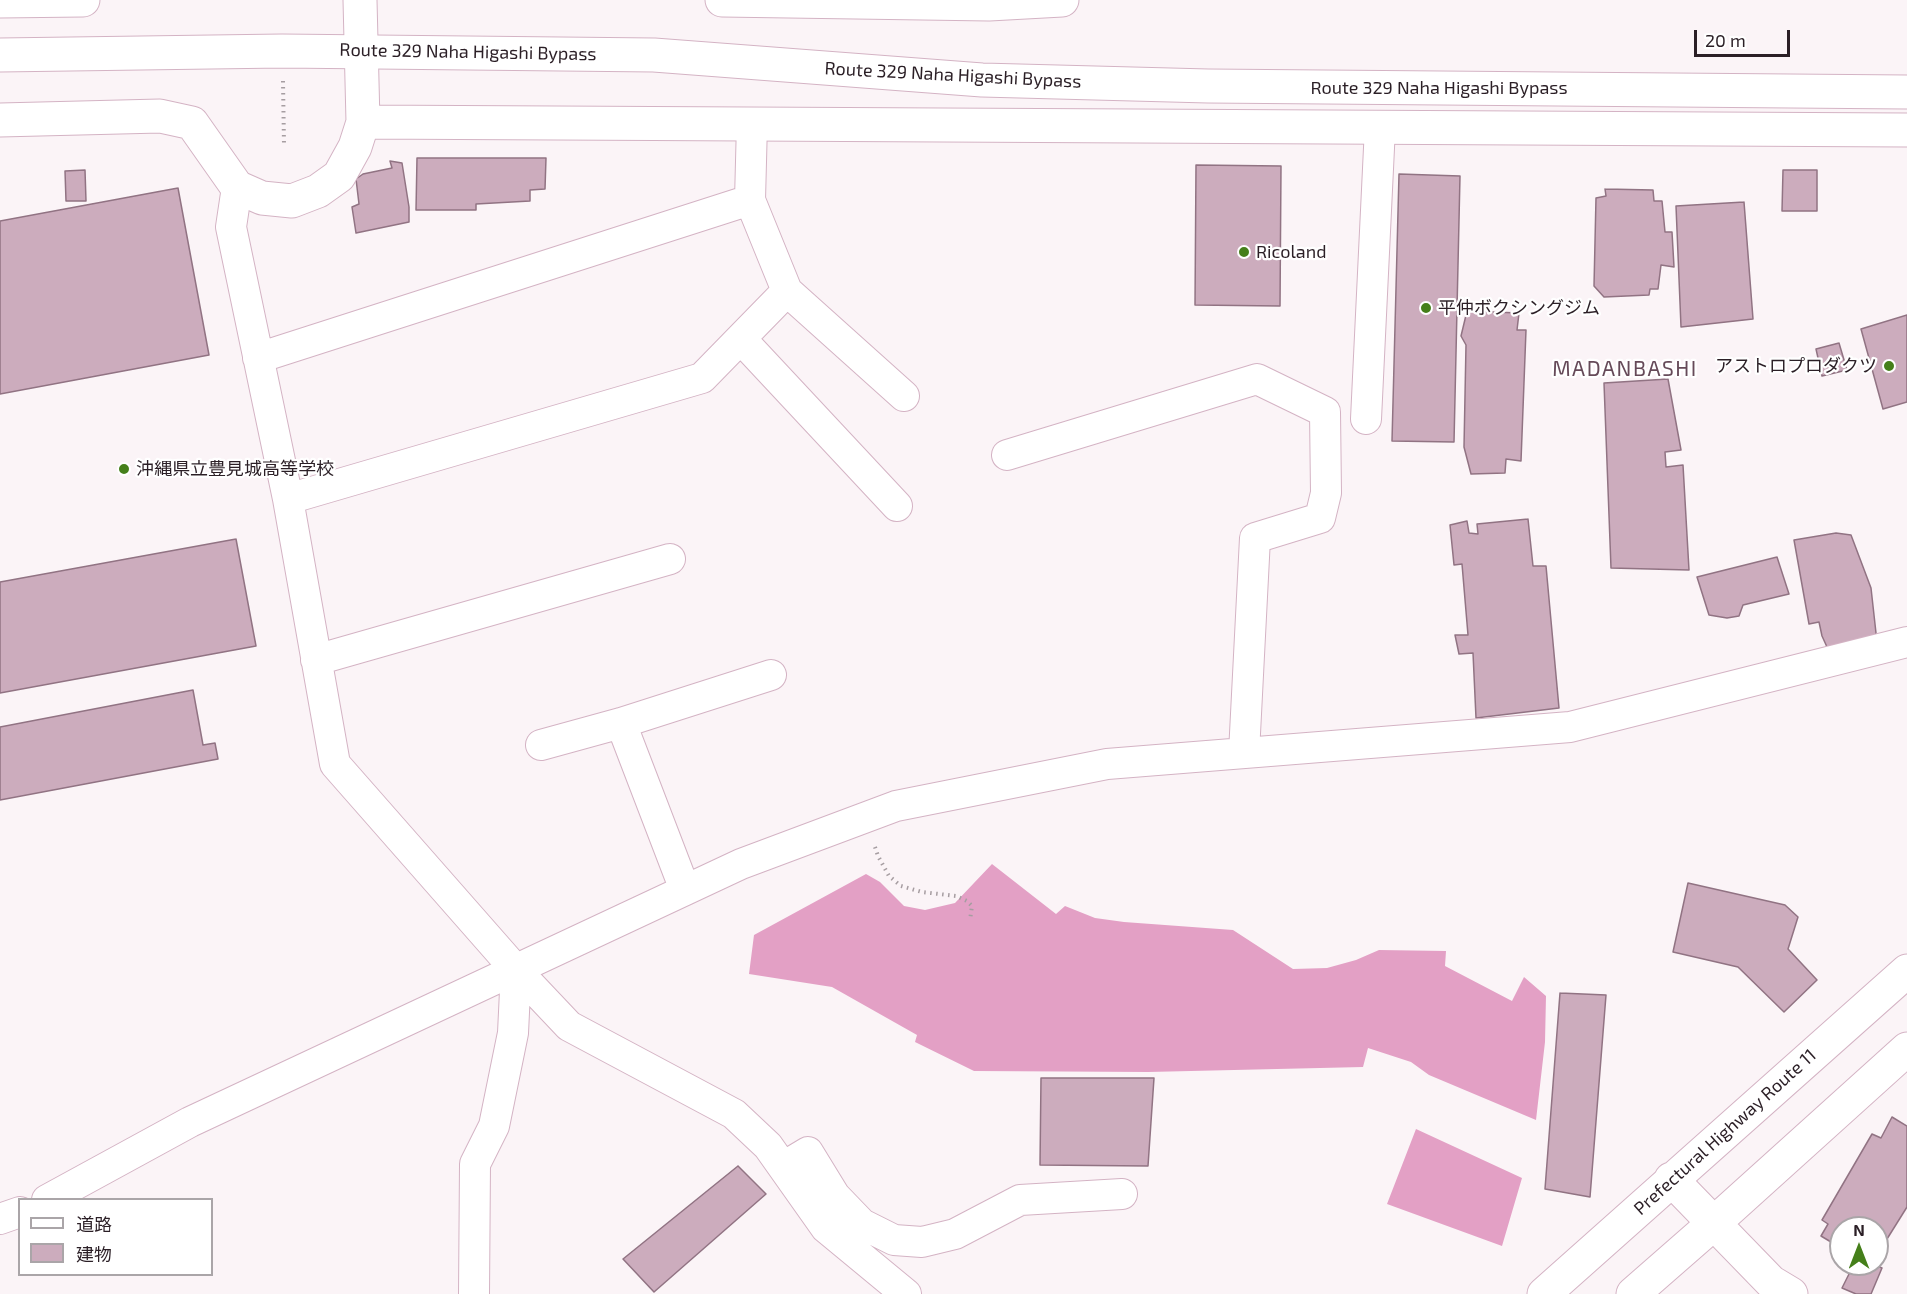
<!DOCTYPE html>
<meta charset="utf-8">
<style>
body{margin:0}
#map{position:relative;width:1907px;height:1294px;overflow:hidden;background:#fbf4f7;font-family:"Exo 2","Noto Sans JP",sans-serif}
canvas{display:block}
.legend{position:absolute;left:18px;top:1198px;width:195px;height:78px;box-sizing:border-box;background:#fff;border:2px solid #aaa5a8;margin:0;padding:8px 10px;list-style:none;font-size:18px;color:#2b1f26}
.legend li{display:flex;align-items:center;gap:12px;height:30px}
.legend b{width:30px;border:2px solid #aaa5a8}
.north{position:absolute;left:1829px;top:1216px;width:60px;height:60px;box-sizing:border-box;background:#fff;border:2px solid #aaa5a8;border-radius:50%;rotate:0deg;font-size:16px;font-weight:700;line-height:24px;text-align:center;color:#2b1f26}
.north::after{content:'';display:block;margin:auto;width:21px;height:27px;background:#457f1a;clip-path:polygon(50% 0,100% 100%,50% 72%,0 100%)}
.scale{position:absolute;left:1694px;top:30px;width:96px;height:27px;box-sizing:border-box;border:3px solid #2b1f26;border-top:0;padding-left:8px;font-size:18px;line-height:21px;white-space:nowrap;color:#2b1f26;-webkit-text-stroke:4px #fff;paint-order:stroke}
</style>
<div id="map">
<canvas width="1907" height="1294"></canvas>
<ul class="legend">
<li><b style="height:8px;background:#fff"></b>道路</li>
<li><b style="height:16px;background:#ccacbd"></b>建物</li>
</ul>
<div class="north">N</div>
<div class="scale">20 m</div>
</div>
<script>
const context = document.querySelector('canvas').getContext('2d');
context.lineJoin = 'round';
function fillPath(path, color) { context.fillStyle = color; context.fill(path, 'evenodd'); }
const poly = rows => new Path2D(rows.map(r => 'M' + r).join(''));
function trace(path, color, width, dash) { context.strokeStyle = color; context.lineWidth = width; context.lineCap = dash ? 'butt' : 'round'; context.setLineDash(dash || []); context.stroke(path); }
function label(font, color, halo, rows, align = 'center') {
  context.font = font + ' "Exo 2","Noto Sans JP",sans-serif'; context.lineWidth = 4.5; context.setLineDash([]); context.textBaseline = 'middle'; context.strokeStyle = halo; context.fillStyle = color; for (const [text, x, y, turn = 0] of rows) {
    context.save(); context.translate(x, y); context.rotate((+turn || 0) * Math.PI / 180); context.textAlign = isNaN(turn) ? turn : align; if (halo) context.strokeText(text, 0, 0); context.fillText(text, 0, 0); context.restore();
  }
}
fillPath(poly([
 [992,864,1056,914,1065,906,1095,918,1124,922,1233,930,1293,969,1327,968,1356,960,1379,950,1446,951,1445,966,1512,1001,1524,977,1546,996,1545,1042,1536,1120,1429,1075,1411,1062,1368,1048,1363,1067,1148,1072,974,1071,915,1042,917,1035,832,987,749,974,754,935,866,874,880,882,904,906,925,910,955,903],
 [1416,1129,1522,1178,1502,1246,1387,1204]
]), '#e3a0c5');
const building = poly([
 [417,158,546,158,545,189,530,190,530,201,476,204,476,210,416,210,417,158],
 [390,161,402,163,409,207,409,222,356,233,352,207,359,204,356,179,363,174,392,168,390,161],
 [1196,165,1281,166,1280,306,1195,305,1196,165],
 [85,170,86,201,66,201,65,171,85,170],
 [1783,170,1817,170,1817,211,1782,211,1783,170],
 [1399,174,1460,176,1454,442,1392,441,1399,174],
 [178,188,209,355,0,394,0,221,178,188],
 [1605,189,1653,190,1654,201,1662,201,1665,232,1672,232,1674,267,1661,265,1658,289,1650,289,1649,295,1604,297,1594,286,1596,198,1606,196,1605,189],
 [1744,202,1753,319,1681,327,1676,206,1744,202],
 [1467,311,1519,313,1517,330,1526,330,1521,461,1506,459,1505,473,1471,474,1464,447,1466,345,1461,336,1467,311],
 [1907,315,1907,402,1883,409,1861,329,1907,315],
 [1839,343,1847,370,1822,376,1816,349,1839,343],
 [1668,379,1681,450,1665,452,1666,467,1683,465,1689,570,1611,568,1604,383,1668,379],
 [1528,519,1533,566,1546,566,1559,708,1476,718,1473,653,1459,654,1455,635,1468,635,1462,564,1454,565,1450,525,1467,521,1469,533,1478,534,1477,524,1528,519],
 [1836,533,1851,535,1871,588,1876,633,1872,643,1839,649,1827,647,1822,636,1819,622,1809,624,1794,540,1836,533],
 [236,539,256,646,0,693,0,582,236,539],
 [1777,557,1789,594,1743,605,1739,616,1727,618,1709,615,1697,577,1777,557],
 [193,690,203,745,215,743,218,759,0,800,0,727,193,690],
 [1688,883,1785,905,1798,917,1788,949,1817,980,1784,1012,1738,967,1673,952,1688,883],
 [1560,993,1606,995,1590,1197,1545,1189,1560,993],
 [1041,1078,1154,1078,1148,1166,1040,1165,1041,1078],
 [1892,1117,1907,1126,1907,1207,1877,1255,1877,1228,1841,1228,1841,1248,1821,1236,1828,1224,1822,1220,1872,1134,1881,1138,1892,1117],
 [738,1166,766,1194,654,1292,623,1259,738,1166],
 [1854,1264,1872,1264,1882,1268,1871,1294,1856,1294,1842,1288,1854,1264]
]);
fillPath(building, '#ccacbd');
trace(building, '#917383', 1.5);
const street = poly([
 [237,187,231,227,288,499,335,764,516,970,569,1026,734,1114,768,1146,826,1228,906,1294],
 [787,291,904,396],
 [741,339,897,506],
 [258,358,750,200],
 [1366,419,1380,127],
 [1007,455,1257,379,1325,412,1326,493,1320,518,1255,538,1244,753],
 [288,499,702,378,787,291,750,200,752,123],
 [316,660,670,559],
 [621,723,685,890],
 [541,745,621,723,771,675],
 [783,1167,808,1152,835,1196,862,1224,894,1240,922,1242,955,1234,1020,1200,1122,1194],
 [47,1200,190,1122,741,864,896,806,1107,764,1570,727,1907,642],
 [0,1219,20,1212],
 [474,1294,475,1164,494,1126,513,1033,516,970]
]);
const secondary = poly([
 [0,120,160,116,192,123,237,187,262,198,292,201,318,191,339,176,355,147,363,122,360,0],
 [363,122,1907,130],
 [1671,1179,1771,1282,1791,1294],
 [1544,1294,1907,971],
 [1633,1294,1713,1224,1907,1049]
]);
const highway = poly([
 [722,0,989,4,1062,0],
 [0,1,83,0],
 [0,55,282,51,654,55,982,80,1208,86,1907,92]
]);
trace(street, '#d4b3c4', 32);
trace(secondary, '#d4b3c4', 35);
trace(highway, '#d4b3c4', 35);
trace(poly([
 [283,81,284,145],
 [875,847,878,856,889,876,901,886,922,892,956,896,967,901,972,906,970,920]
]), '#a69da1', 4, [1.5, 4.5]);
trace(street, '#fff', 30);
trace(secondary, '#fff', 33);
trace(highway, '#fff', 33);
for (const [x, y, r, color] of [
 [1244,252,6,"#457f1a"],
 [1426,308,6,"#457f1a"],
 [1889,366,6,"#457f1a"],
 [124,469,6,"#457f1a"]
]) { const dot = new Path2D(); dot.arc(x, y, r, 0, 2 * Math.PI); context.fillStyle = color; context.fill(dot); trace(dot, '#fff', 2); }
label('18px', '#2b1f26', '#fff', [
 ["Route 329 Naha Higashi Bypass",468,52,1],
 ["Route 329 Naha Higashi Bypass",953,75,3],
 ["Route 329 Naha Higashi Bypass",1439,88],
 ["Prefectural Highway Route 11",1725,1132,-42]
]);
label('18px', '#2b1f26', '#fff', [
 ["Ricoland",1256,252],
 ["平仲ボクシングジム",1438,308],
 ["アストロプロダクツ",1877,366,"right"],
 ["沖縄県立豊見城高等学校",136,469]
], 'left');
context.letterSpacing = '1.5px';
label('21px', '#664a59', '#fff', [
 ["MADANBASHI",1625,369]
]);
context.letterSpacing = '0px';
</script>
